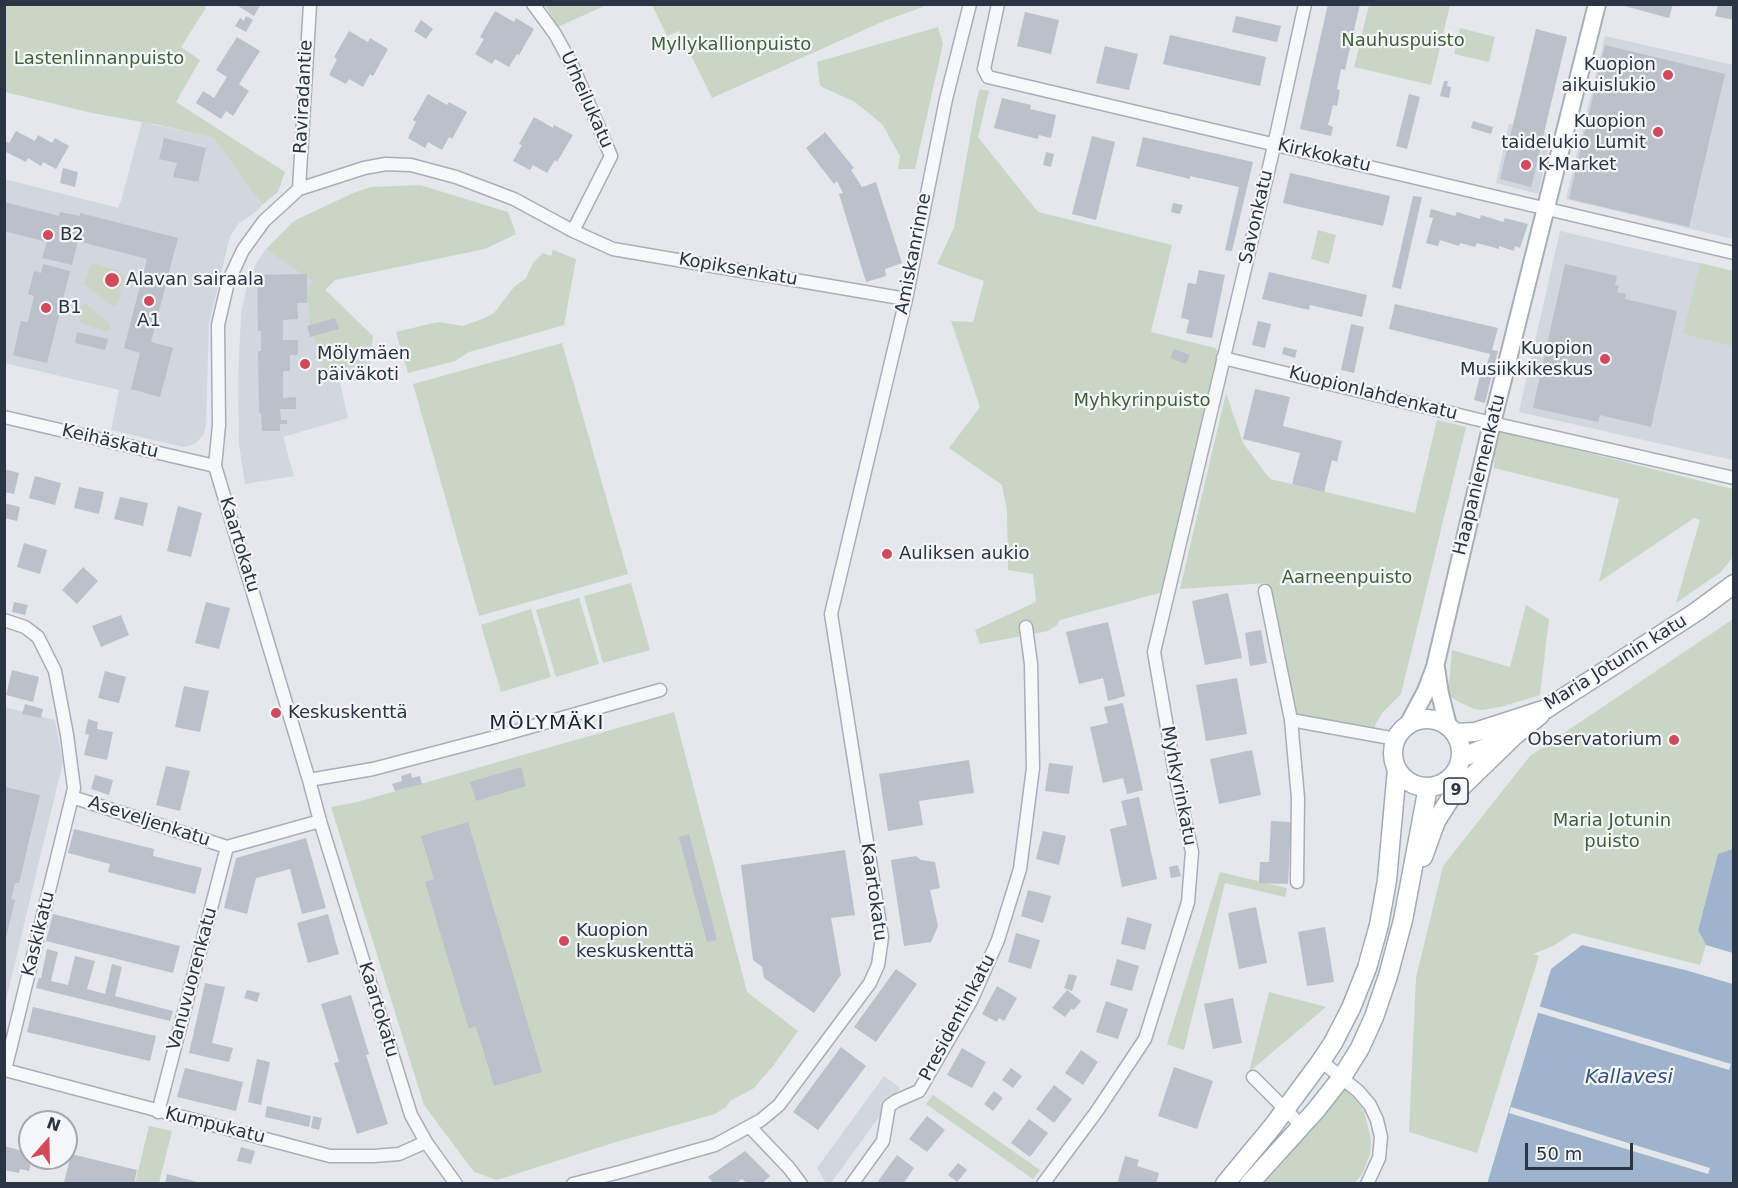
<!DOCTYPE html>
<meta charset="utf-8">
<style>
body{margin:0}
#map{position:relative;width:1738px;height:1188px;overflow:hidden;background:#e4e7ec;font-family:"DejaVu Sans",sans-serif}
canvas{display:block}
.frame{position:absolute;inset:0;border:6px solid #2b3445;pointer-events:none}
.north{position:absolute;left:18px;top:1110px;width:60px;height:60px;box-sizing:border-box;background:#f4f6f9;border:2px solid #a4a8b1;border-radius:50%;rotate:20deg;font-size:16px;font-weight:700;line-height:24px;text-align:center;color:#2b3445}
.north::after{content:'';display:block;margin:auto;width:21px;height:27px;background:#d1495b;clip-path:polygon(50% 0,100% 100%,50% 72%,0 100%)}
.scale{position:absolute;left:1525px;top:1143px;width:108px;height:27px;box-sizing:border-box;border:3px solid #2b3445;border-top:0;padding-left:8px;font-size:18px;line-height:21px;white-space:nowrap;color:#2b3445;-webkit-text-stroke:4px #f4f6f9;paint-order:stroke}
</style>
<div id="map">
<canvas width="1738" height="1188"></canvas>
<div class="frame"></div>
<div class="north">N</div>
<div class="scale">50 m</div>
</div>
<script>
const context = document.querySelector('canvas').getContext('2d');
context.lineJoin = 'round';
function fillPath(path, color) { context.fillStyle = color; context.fill(path, 'evenodd'); }
const poly = rows => new Path2D(rows.map(r => 'M' + r).join(''));
function trace(path, color, width, dash) { context.strokeStyle = color; context.lineWidth = width; context.lineCap = dash ? 'butt' : 'round'; context.setLineDash(dash || []); context.stroke(path); }
function label(font, color, halo, rows, align = 'center') {
  context.font = font + ' "DejaVu Sans",sans-serif'; context.lineWidth = 4.5; context.setLineDash([]); context.textBaseline = 'middle'; context.strokeStyle = halo; context.fillStyle = color; for (const [text, x, y, turn = 0] of rows) {
    context.save(); context.translate(x, y); context.rotate((+turn || 0) * Math.PI / 180); context.textAlign = isNaN(turn) ? turn : align; if (halo) context.strokeText(text, 0, 0); context.fillText(text, 0, 0); context.restore();
  }
}
fillPath(poly([
 [1605,36,1733,65,1733,239,1566,199],
 [142,122,215,138,262,205,257,211,239,223,230,236,209,324,206,423,204,434,195,444,184,447,111,430,119,390,5,363,4,179,118,208,121,201],
 [1509,124,1552,134,1538,194,1496,183],
 [1560,231,1733,271,1733,460,1519,412],
 [266,249,316,281,373,336,370,360,372,368,339,379,348,418,283,437,294,476,245,484,239,444,238,383,241,313,248,282,256,264],
 [5,707,55,720,63,762,5,1004],
 [884,1076,900,1088,831,1183,826,1183,817,1168]
]), '#d2d6de');
fillPath(poly([
 [5,4,201,4,206,8,181,47,200,60,176,102,285,172,278,192,262,205,214,138,159,125,92,113,5,92],
 [545,5,606,5,558,27],
 [652,5,925,5,923,7,884,21,712,98,679,31,667,36],
 [1369,5,1450,5,1431,85,1354,67],
 [938,27,943,44,915,169,898,169,900,156,882,124,855,102,820,86,817,62],
 [1460,28,1495,37,1489,62,1454,54],
 [980,89,989,91,978,137,1038,212,1172,245,1151,332,1215,348,1223,358,1167,591,1060,620,1057,625,1048,631,980,644,975,630,1036,602,1033,574,1008,570,1007,510,1002,485,949,448,980,407,951,321,973,322,984,281,937,264,954,228,977,98],
 [420,185,508,212,516,234,485,249,335,280,325,290,373,336,370,360,324,373,314,336,338,329,335,318,310,325,307,289,314,282,266,249,294,221,353,193,371,187],
 [1318,230,1336,235,1329,264,1311,259],
 [553,250,576,259,564,325,487,347,469,352,455,361,408,373,396,332,438,322,463,326,485,318,494,313,514,287,526,278,533,263,543,253,551,256],
 [1700,263,1733,271,1733,346,1683,334],
 [96,264,119,271,124,275,119,302,114,307,84,284,90,267],
 [85,303,110,324,111,329,107,331,81,323,80,321,81,307],
 [562,343,628,574,479,616,413,384],
 [1226,393,1243,443,1270,479,1415,513,1437,420,1466,427,1401,694,1383,712,1376,723,1373,735,1291,720,1281,664,1286,654,1267,583,1180,589],
 [1496,430,1733,489,1733,557,1721,572,1676,603,1700,520,1694,518,1599,582,1619,499,1494,468],
 [631,583,650,650,603,663,584,596],
 [579,598,599,664,556,677,536,610],
 [1526,605,1549,619,1540,695,1504,706,1483,710,1474,709,1459,702,1448,695,1452,650,1510,667],
 [531,609,551,677,501,692,481,625],
 [1733,619,1733,849,1718,855,1698,929,1706,945,1700,965,1573,933,1553,946,1533,954,1539,956,1477,1153,1409,1132,1416,978,1443,866,1530,756],
 [674,712,747,992,798,1031,773,1066,754,1088,730,1101,726,1107,715,1114,616,1142,497,1180,474,1172,424,1105,331,807,357,802],
 [1220,872,1287,888,1285,897,1225,883,1184,1050,1167,1044],
 [1269,992,1326,1007,1249,1072],
 [1344,1087,1356,1100,1364,1111,1371,1139,1370,1154,1363,1172,1355,1183,1263,1184,1326,1113],
 [933,1095,1040,1170,1033,1179,926,1104],
 [149,1126,172,1131,159,1183,135,1183]
]), '#c9d6c5');
fillPath(poly([
 [1733,849,1733,953,1706,945,1698,930,1718,854],
 [1582,945,1685,970,1733,984,1733,1183,1487,1184,1551,969]
]), '#9fb4cc');
fillPath(poly([
 [1538,1006,1731,1064,1729,1070,1536,1012],
 [1511,1107,1710,1168,1708,1174,1509,1113]
]), '#e4e7ec');
fillPath(poly([
 [235,4,261,4,254,16],
 [1328,4,1360,4,1345,70,1341,69,1337,89,1340,90,1337,106,1333,105,1328,125,1333,127,1331,136,1300,129],
 [1617,4,1673,4,1669,18],
 [1718,4,1734,4,1734,20,1715,16],
 [495,11,514,22,516,18,534,29,519,55,517,54,509,67,495,59,492,64,475,54,484,39,480,37],
 [1025,12,1059,20,1051,54,1017,46],
 [246,16,253,20,246,32,235,26,240,18,244,21],
 [1236,16,1281,26,1277,42,1232,32],
 [421,20,433,29,426,39,414,31],
 [1536,29,1567,37,1531,187,1500,179],
 [349,31,368,42,370,38,388,49,373,76,370,74,363,87,349,79,346,84,329,75,337,59,334,57],
 [1170,35,1266,57,1260,86,1163,64],
 [237,37,260,51,239,84,249,91,233,116,226,111,221,119,196,103,203,91,214,98,227,77,216,70],
 [1605,45,1725,74,1689,227,1569,199],
 [1105,46,1138,54,1129,90,1096,83],
 [1444,81,1448,81,1447,86,1451,87,1449,98,1440,96],
 [428,94,447,105,449,102,467,112,452,139,449,137,442,150,428,142,425,148,408,138,416,122,413,120],
 [1409,94,1420,97,1407,149,1396,146],
 [1002,98,1031,105,1030,109,1056,115,1051,138,1039,135,1038,139,994,128],
 [534,117,553,128,554,125,573,135,557,162,555,160,547,173,533,165,530,170,513,161,522,145,519,144],
 [1473,121,1493,127,1491,134,1471,128],
 [16,131,35,141,38,135,52,143,55,138,69,146,56,169,43,162,41,166,28,158,26,162,4,151,4,140,9,143],
 [825,132,854,168,851,170,862,187,876,182,902,263,885,269,886,276,866,282,839,194,843,193,837,181,834,184,806,148],
 [1092,136,1115,142,1096,220,1072,214],
 [1143,137,1253,162,1232,251,1225,250,1239,187,1190,176,1190,179,1136,166],
 [164,138,206,148,198,182,173,177,177,163,159,159],
 [1046,152,1054,154,1051,167,1043,165],
 [63,168,78,172,75,187,60,183],
 [1290,173,1390,196,1383,226,1283,203],
 [1413,196,1422,197,1401,289,1392,287],
 [4,202,59,216,60,212,80,216,80,213,178,238,151,342,173,348,160,397,131,389,140,353,124,348,147,259,78,241,72,265,42,258,47,242,4,231],
 [1173,203,1183,205,1180,214,1171,212],
 [1431,209,1455,216,1457,212,1480,219,1481,215,1503,222,1505,218,1528,224,1520,248,1515,246,1514,251,1499,246,1499,249,1477,243,1475,247,1460,243,1459,246,1440,240,1438,246,1426,243,1433,218,1429,217],
 [43,264,70,271,47,363,13,355,21,321,28,322,34,296,28,294,34,271,41,273],
 [1565,264,1617,276,1615,285,1619,286,1617,292,1626,294,1625,299,1677,311,1651,427,1600,415,1598,422,1533,408],
 [1199,270,1225,275,1212,338,1186,333,1189,320,1181,318,1188,283,1196,284],
 [1269,272,1367,295,1362,317,1310,305,1309,310,1262,299],
 [307,274,307,303,297,303,298,319,283,320,283,340,298,340,298,355,290,355,290,371,283,371,283,398,296,397,296,409,280,409,281,420,287,420,287,424,280,424,280,431,262,431,261,413,259,413,258,351,261,351,261,331,258,331,257,275],
 [1395,304,1498,328,1492,350,1498,351,1485,403,1474,400,1483,363,1487,364,1490,354,1389,329],
 [335,318,339,329,310,337,307,326],
 [1258,321,1271,324,1265,348,1252,345],
 [1351,324,1364,327,1354,373,1341,370],
 [77,332,108,339,105,350,75,343],
 [1284,347,1297,350,1295,358,1282,354],
 [1174,349,1190,355,1186,364,1170,358],
 [1255,389,1290,397,1283,426,1342,441,1337,462,1332,460,1324,492,1292,484,1300,453,1243,439],
 [4,469,19,473,14,494,4,492],
 [35,476,61,483,55,505,29,498],
 [79,487,104,492,99,514,74,508],
 [120,497,148,503,143,526,114,519],
 [4,503,20,507,17,521,4,518],
 [178,506,202,513,191,557,167,551],
 [24,543,47,550,40,574,17,567],
 [83,567,98,581,77,604,62,590],
 [1228,593,1242,658,1205,665,1192,601],
 [14,602,28,605,25,615,12,612],
 [206,602,230,608,219,649,195,643],
 [121,615,129,635,101,647,92,626],
 [1108,622,1125,696,1108,701,1103,678,1079,684,1066,632],
 [1261,630,1267,663,1250,666,1245,633],
 [12,670,39,677,33,702,6,695],
 [105,671,126,677,119,703,98,698],
 [1237,678,1247,734,1206,741,1196,685],
 [184,686,209,691,200,732,175,727],
 [1123,703,1143,790,1127,794,1123,778,1103,783,1090,727,1108,723,1104,707],
 [25,704,43,709,41,718,22,714],
 [88,719,98,722,97,729,113,732,107,760,84,755,89,735,85,734],
 [1252,750,1261,795,1219,804,1210,759],
 [969,760,974,793,919,801,923,825,888,831,879,774],
 [1049,763,1073,766,1069,794,1045,791],
 [166,766,190,771,180,811,156,805],
 [521,767,526,786,476,801,470,782],
 [411,773,412,778,420,776,422,784,395,791,392,784,402,781,401,776],
 [95,775,113,780,109,795,91,789],
 [5,787,40,795,19,883,15,883,11,899,15,900,5,943],
 [1139,797,1157,879,1122,887,1110,829,1127,825,1121,801],
 [1271,821,1291,822,1288,884,1259,883,1260,862,1269,862],
 [468,822,542,1072,494,1086,476,1026,469,1029,425,882,434,879,421,836],
 [74,829,154,849,153,856,202,868,195,894,108,872,110,864,68,853],
 [1043,831,1066,836,1059,865,1036,859],
 [689,834,717,940,707,942,679,837],
 [306,838,326,908,302,914,290,869,256,878,247,914,224,908,236,858],
 [845,850,855,915,831,918,841,975,814,1013,764,978,762,967,753,960,741,865],
 [916,856,921,860,935,862,940,888,930,890,938,926,931,942,904,946,891,860],
 [1178,865,1181,876,1171,878,1169,867],
 [1028,890,1051,896,1043,923,1021,916],
 [1256,907,1267,963,1239,969,1228,913],
 [53,914,180,946,173,973,46,941],
 [328,914,339,954,308,963,297,923],
 [1127,917,1152,924,1145,950,1121,944],
 [1325,927,1334,982,1307,986,1298,932],
 [1016,933,1040,940,1031,969,1008,962],
 [47,949,58,952,51,981,68,985,75,956,95,961,87,989,105,994,112,964,122,967,115,996,173,1011,170,1021,36,988,39,978,41,978],
 [1117,959,1139,966,1132,991,1110,985],
 [896,969,917,984,876,1042,854,1027],
 [1069,974,1077,976,1072,991,1064,988],
 [205,983,225,987,212,1043,233,1048,229,1062,189,1053],
 [997,986,1017,998,1004,1021,999,1018,997,1022,982,1014],
 [247,990,260,993,257,1002,244,998],
 [1067,990,1081,1001,1074,1010,1071,1009,1065,1017,1052,1008],
 [351,995,369,1054,366,1055,388,1124,357,1134,334,1063,339,1062,321,1004],
 [1233,998,1242,1043,1213,1049,1204,1004],
 [1106,1001,1128,1009,1118,1039,1096,1032],
 [33,1007,156,1036,150,1061,27,1032],
 [841,1047,866,1066,818,1130,793,1112],
 [962,1048,986,1062,972,1088,947,1075],
 [1081,1050,1098,1062,1083,1085,1065,1073],
 [257,1059,270,1062,261,1105,248,1102],
 [1174,1067,1213,1081,1197,1129,1158,1116],
 [185,1068,243,1082,236,1111,177,1097],
 [1011,1068,1022,1076,1013,1088,1002,1080],
 [1054,1085,1072,1099,1054,1123,1036,1109],
 [994,1091,1003,1098,993,1111,984,1104],
 [267,1106,311,1116,309,1127,265,1117],
 [313,1116,322,1118,319,1130,311,1128],
 [927,1116,945,1130,927,1152,909,1139],
 [1029,1119,1048,1133,1030,1157,1011,1143],
 [4,1146,30,1153,30,1158,32,1158,29,1171,20,1169,19,1173,4,1170],
 [241,1147,255,1151,251,1164,237,1161],
 [745,1151,770,1176,762,1184,748,1184,742,1179,735,1184,714,1184,708,1177],
 [71,1154,137,1170,134,1184,64,1183],
 [897,1155,914,1168,903,1184,882,1184,878,1181],
 [1125,1156,1139,1160,1137,1166,1159,1173,1156,1184,1117,1184],
 [958,1163,967,1170,957,1182,948,1175],
 [167,1174,201,1183,201,1184,165,1184]
]), '#bbc0ca');
const minor = poly([
 [533,4,555,34,573,67,611,156,573,231],
 [998,4,984,69,988,77,1734,253],
 [299,189,310,4],
 [1223,358,1492,423,1734,478],
 [4,417,215,466],
 [1265,591,1291,720,1396,739],
 [4,620,25,627,38,637,55,671,67,735,74,788,72,797,227,847,320,821],
 [1291,720,1298,798,1297,882],
 [309,780,373,769,495,737,660,690],
 [72,797,5,1070,330,1156,374,1156,399,1154,426,1142],
 [1321,1061,1358,1091,1370,1105,1377,1120,1381,1137,1379,1158,1367,1184],
 [1253,1077,1302,1126],
 [158,1112,227,847],
 [750,1127,789,1168,801,1184],
 [456,1184,426,1142,411,1115,320,821,309,780,215,466,219,425,218,325,228,282,243,250,264,221,299,189,364,168,386,164,411,165,456,177,514,199,573,231,613,249,906,299],
 [573,1184,620,1172,715,1145,761,1120,779,1105,870,983,878,965,882,937,831,614,906,299,946,99,970,4],
 [852,1184,883,1141,889,1106,896,1101,919,1091,971,1001,998,940,1020,869,1033,768,1031,664,1026,627],
 [1043,1184,1097,1111,1145,1039,1188,902,1192,852,1176,779,1154,652,1271,159,1305,4]
]);
const secondary = poly([
 [1436,668,1440,694,1448,726],
 [1408,725,1426,691,1435,667,1492,423,1597,4]
]);
const primary = poly([
 '1393 753a34 34 0 1 1 68 0a34 34 0 1 1-68 0Z',
 [1455,733,1475,732,1546,709,1696,612,1734,584],
 [1461,758,1506,739],
 [1423,857,1436,821,1452,796,1515,735,1540,715],
 [1225,1184,1273,1126,1321,1061,1333,1043,1351,1008,1367,968,1379,925,1387,880,1397,769],
 [1249,1184,1316,1110,1342,1077,1360,1048,1374,1017,1388,976,1403,920,1428,787]
]);
trace(minor, '#a9aeb7', 15);
trace(secondary, '#a9aeb7', 20);
trace(primary, '#a3abb8', 21);
trace(minor, '#f7f8fa', 12);
trace(secondary, '#fff', 16);
trace(primary, '#fff', 18);
for (const [x, y, r, color] of [
 [1668,75,6,"#d1495b"],
 [1658,132,6,"#d1495b"],
 [1526,165,6,"#d1495b"],
 [48,235,6,"#d1495b"],
 [112,280,8,"#d1495b"],
 [149,301,6,"#d1495b"],
 [46,308,6,"#d1495b"],
 [1605,359,6,"#d1495b"],
 [305,364,6,"#d1495b"],
 [887,554,6,"#d1495b"],
 [276,713,6,"#d1495b"],
 [1674,740,6,"#d1495b"],
 [564,941,6,"#d1495b"]
]) { const dot = new Path2D(); dot.arc(x, y, r, 0, 2 * Math.PI); context.fillStyle = color; context.fill(dot); trace(dot, '#f4f6f9', 2); }
for (const [x, y, w] of [
 [1456,791,24]
]) { const box = new Path2D(); box.roundRect(x - w / 2, y - 13, w, 26, 4.5); context.fillStyle = '#f4f6f9'; context.fill(box); trace(box, '#2b3445', 1.5); }
label('bold 16px', '#2b3445', null, [
 ["9",1456,791]
]);
label('18px', '#3f6138', '#f4f6f9', [
 ["Nauhuspuisto",1403,41],
 ["Myllykallionpuisto",731,45],
 ["Lastenlinnanpuisto",99,59],
 ["Myhkyrinpuisto",1142,401],
 ["Aarneenpuisto",1347,578],
 ["Maria Jotunin",1612,821],
 ["puisto",1612,842]
]);
label('18px', '#2b3445', '#f4f6f9', [
 ["Kuopion",1656,65,"right"],
 ["aikuislukio",1656,86,"right"],
 ["Kuopion",1646,122,"right"],
 ["taidelukio Lumit",1646,143,"right"],
 ["K-Market",1538,165],
 ["B2",60,235],
 ["Alavan sairaala",126,280],
 ["B1",58,308],
 ["A1",149,321,"center"],
 ["Kuopion",1593,349,"right"],
 ["Musiikkikeskus",1593,370,"right"],
 ["Mölymäen",317,354],
 ["päiväkoti",317,375],
 ["Auliksen aukio",899,554],
 ["Keskuskenttä",288,713],
 ["Observatorium",1662,740,"right"],
 ["Kuopion",576,931],
 ["keskuskenttä",576,952]
], 'left');
label('18px', '#2b3445', '#f4f6f9', [
 ["Raviradantie",304,97,-87],
 ["Urheilukatu",586,100,66],
 ["Kirkkokatu",1324,156,13],
 ["Savonkatu",1257,217,-77],
 ["Amiskanrinne",914,254,-79],
 ["Kopiksenkatu",738,270,10],
 ["Kuopionlahdenkatu",1373,394,14],
 ["Keihäskatu",110,442,13],
 ["Haapaniemenkatu",1480,475,-76],
 ["Kaartokatu",239,545,73],
 ["Maria Jotunin katu",1616,663,-32],
 ["Myhkyrinkatu",1178,786,79],
 ["Aseveljenkatu",149,822,18],
 ["Kaartokatu",873,892,82],
 ["Kaskikatu",39,934,-76],
 ["Vanuvuorenkatu",193,979,-75],
 ["Kaartokatu",378,1010,73],
 ["Presidentinkatu",958,1018,-62],
 ["Kumpukatu",215,1126,14]
]);
context.letterSpacing = '1.5px';
label('20px', '#1d2536', '#f4f6f9', [
 ["MÖLYMÄKI",547,724]
]);
context.letterSpacing = '0px';
label('italic 20px', '#34527a', '#f4f6f9', [
 ["Kallavesi",1629,1078]
]);
</script>
